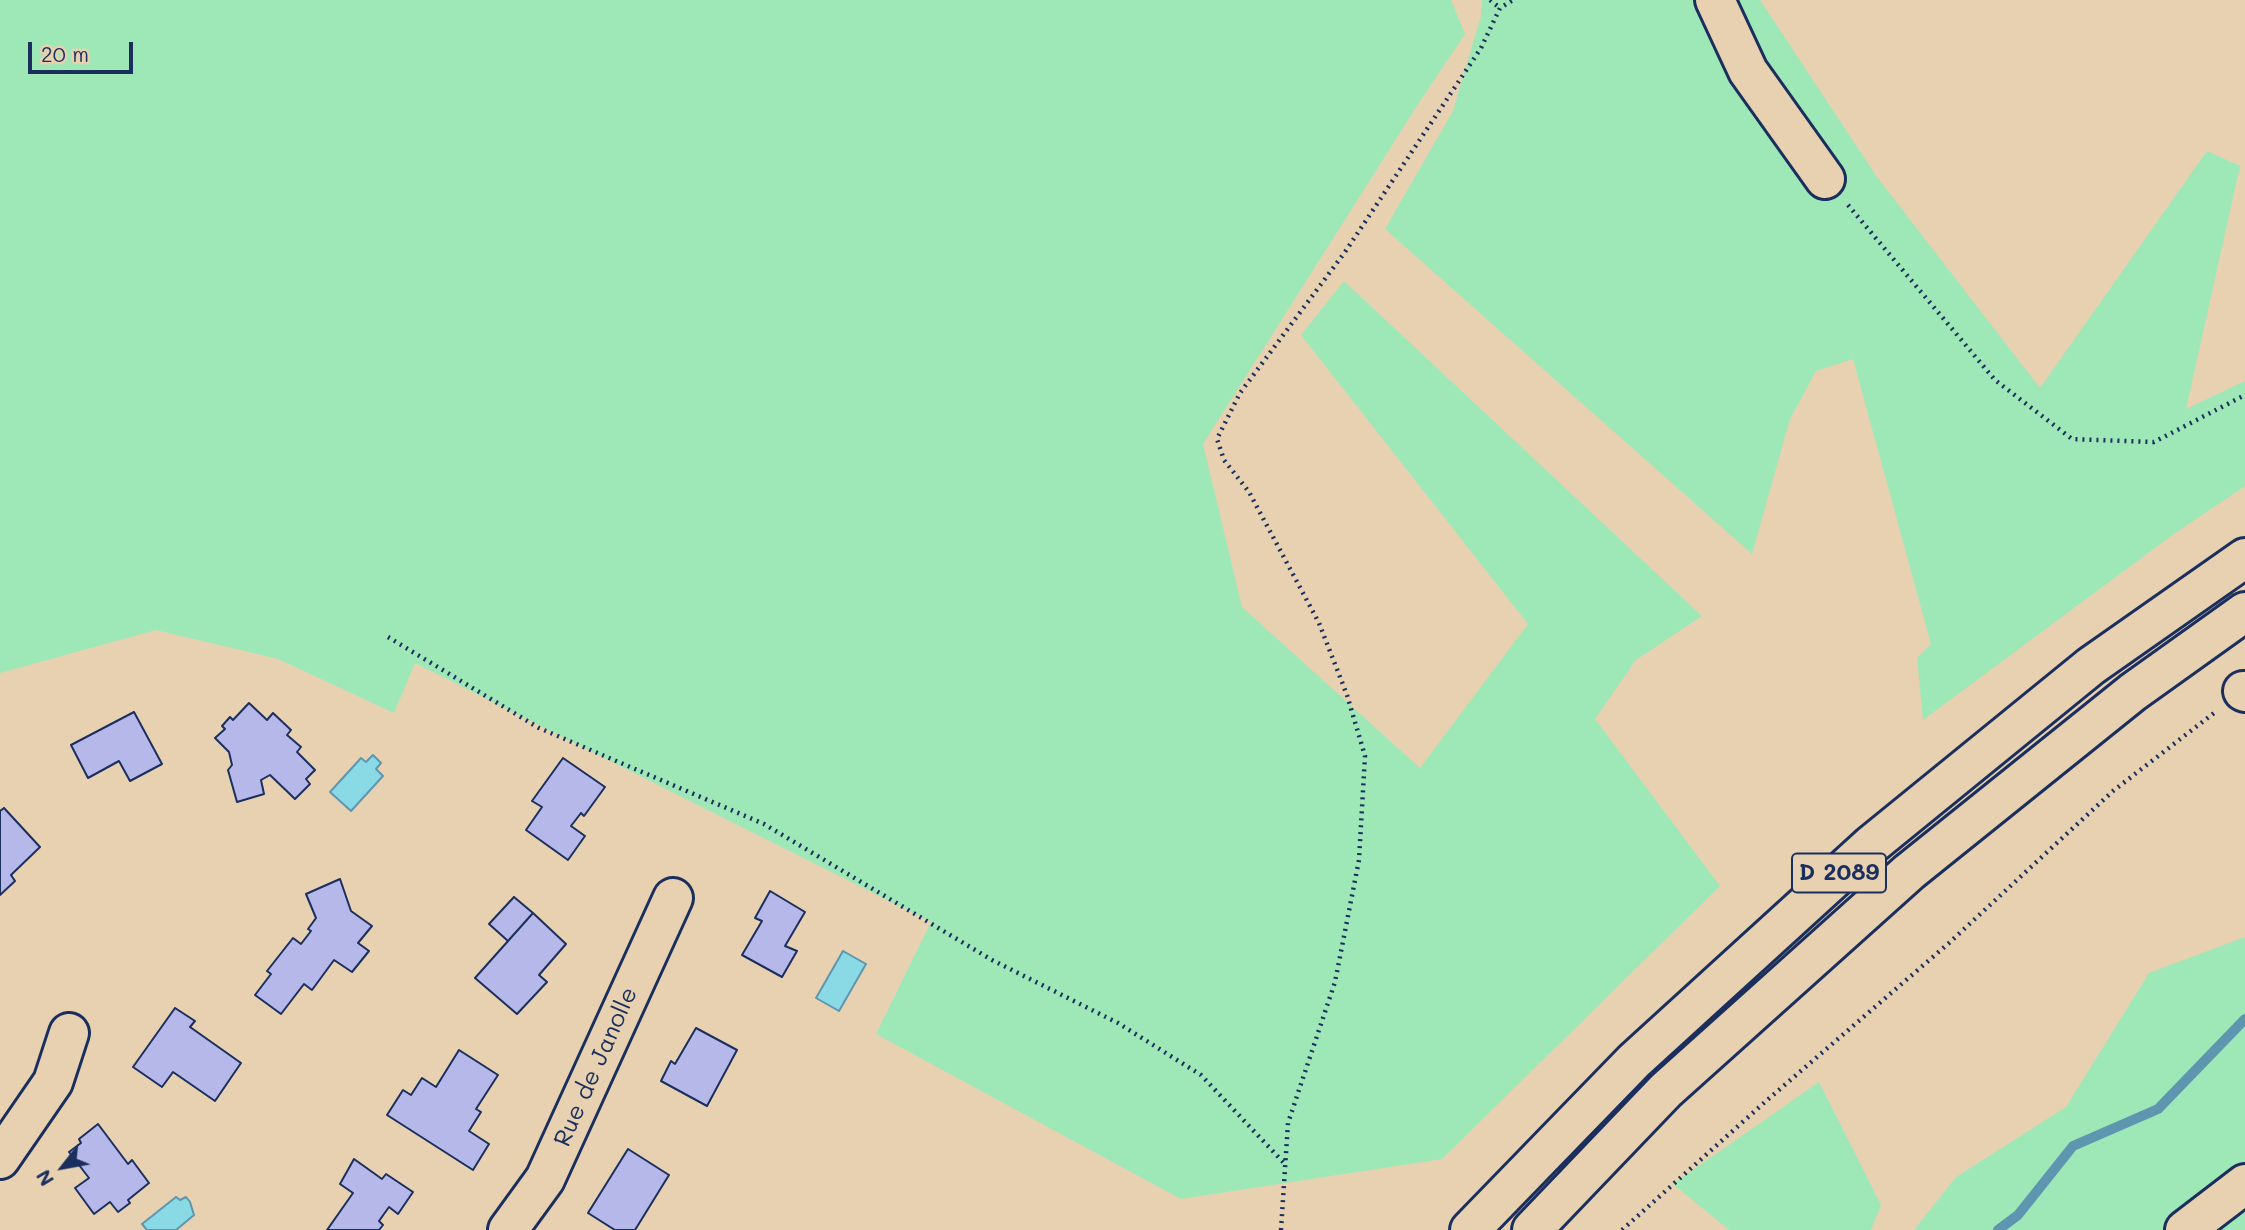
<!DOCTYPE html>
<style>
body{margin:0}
#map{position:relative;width:2245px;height:1230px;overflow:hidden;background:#e7d1b0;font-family:Mali,sans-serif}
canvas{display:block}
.north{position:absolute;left:28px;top:1132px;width:70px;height:70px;-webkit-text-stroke:5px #e7d1b0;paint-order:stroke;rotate:239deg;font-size:19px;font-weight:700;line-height:28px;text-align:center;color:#1b2f5e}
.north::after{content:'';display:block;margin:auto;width:24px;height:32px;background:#1b2f5e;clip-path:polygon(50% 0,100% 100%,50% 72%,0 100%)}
.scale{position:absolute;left:28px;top:42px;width:105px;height:32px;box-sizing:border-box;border:4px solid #1b2f5e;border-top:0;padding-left:9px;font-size:21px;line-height:24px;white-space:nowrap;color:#1b2f5e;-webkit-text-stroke:5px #e7d1b0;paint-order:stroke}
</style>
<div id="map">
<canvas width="2245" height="1230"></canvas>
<div class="north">N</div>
<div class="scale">20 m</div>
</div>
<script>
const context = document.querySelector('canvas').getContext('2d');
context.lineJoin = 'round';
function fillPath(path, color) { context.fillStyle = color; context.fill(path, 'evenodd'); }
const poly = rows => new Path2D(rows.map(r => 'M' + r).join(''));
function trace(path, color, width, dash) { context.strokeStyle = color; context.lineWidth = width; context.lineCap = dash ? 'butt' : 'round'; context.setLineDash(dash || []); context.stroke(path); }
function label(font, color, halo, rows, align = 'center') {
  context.font = font + ' Mali,sans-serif'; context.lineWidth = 5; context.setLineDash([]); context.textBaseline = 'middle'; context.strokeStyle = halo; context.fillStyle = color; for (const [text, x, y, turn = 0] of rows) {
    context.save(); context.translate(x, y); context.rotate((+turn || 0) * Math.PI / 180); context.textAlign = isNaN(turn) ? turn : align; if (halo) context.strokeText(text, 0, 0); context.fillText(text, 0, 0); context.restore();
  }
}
fillPath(poly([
 [0,0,1451,0,1465,34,1420,101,1203,444,1242,607,1420,768,1528,624,1301,335,1344,281,1702,616,1636,660,1595,719,1720,886,1442,1159,1181,1199,876,1034,931,922,415,663,394,713,278,659,156,630,0,673],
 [1482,0,1760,0,1877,177,2040,388,2207,151,2240,166,2186,409,2245,381,2245,486,2171,536,1923,720,1917,658,1931,644,1853,359,1816,371,1790,419,1752,554,1385,229,1453,111,1481,16],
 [2245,937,2245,1230,1914,1230,1956,1177,2066,1107,2149,973],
 [1819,1082,1881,1205,1871,1230,1729,1230,1673,1184]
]), '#9ee8b7');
const water = poly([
 [373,755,381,763,376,769,383,776,351,811,330,792,361,758,366,762,373,755],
 [843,951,866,964,839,1011,816,998,843,951],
 [176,1197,180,1200,186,1197,190,1202,194,1215,176,1230,147,1230,142,1224,176,1197]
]);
fillPath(water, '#8adae6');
trace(water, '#5e96b0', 2);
trace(poly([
 [1998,1230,2018,1215,2073,1146,2158,1109,2245,1019]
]), '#5e96b0', 10);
const building = poly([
 [249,703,267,720,273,713,291,730,287,735,301,747,297,752,315,770,306,779,310,784,295,799,270,775,261,780,264,794,237,802,228,770,232,765,229,752,215,738,225,729,222,726,230,717,233,720,249,703],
 [134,712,162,764,130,781,119,761,88,778,71,745,134,712],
 [563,758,605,787,584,816,581,813,571,826,585,836,568,860,526,830,542,807,532,801,563,758],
 [4,808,40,847,11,875,15,881,0,895,0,811,4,808],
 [340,879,351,911,372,926,358,943,369,951,352,972,334,960,312,990,304,984,281,1014,255,995,271,974,267,971,293,938,301,944,311,931,308,929,316,918,306,894,340,879],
 [770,891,805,912,785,946,797,951,782,977,742,955,762,921,755,918,770,891],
 [514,897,533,913,508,941,489,924,514,897],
 [533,913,566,944,539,975,547,982,517,1014,475,978,533,913],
 [175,1008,195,1021,190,1027,241,1063,215,1101,173,1072,162,1087,133,1067,175,1008],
 [696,1028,737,1050,707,1106,661,1081,671,1061,675,1064,696,1028],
 [459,1050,498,1075,476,1109,481,1112,469,1131,489,1144,473,1170,387,1115,403,1090,411,1095,422,1078,436,1087,459,1050],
 [98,1124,128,1164,132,1160,149,1183,128,1200,130,1203,118,1212,110,1202,94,1214,75,1188,89,1178,69,1152,81,1143,79,1139,98,1124],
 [628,1149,669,1175,635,1230,615,1230,588,1213,628,1149],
 [354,1159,382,1179,386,1174,413,1192,398,1214,389,1207,379,1221,383,1225,379,1230,327,1230,353,1193,340,1184,354,1159]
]);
fillPath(building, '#b6b8ea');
trace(building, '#1b2f5e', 2);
const minor = poly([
 [1715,0,1748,71,1825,179],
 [2243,691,2245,692],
 [0,1159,53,1082,69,1033],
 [508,1230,545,1179,673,898],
 [2185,1230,2245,1184]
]);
const highway = poly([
 [1470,1230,1634,1061,1871,845,2091,666,2245,558],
 [1532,1230,1666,1090,1909,872,2133,692,2245,612]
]);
trace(minor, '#1b2f5e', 44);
trace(highway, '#1b2f5e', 44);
trace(poly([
 [1490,0,1500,8],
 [1848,205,1995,380,2072,439,2154,442,2245,395],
 [388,637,539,728,764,824,992,960,1118,1023,1201,1075,1284,1163],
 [1281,1230,1288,1123,1335,982,1359,860,1365,756,1347,695,1319,623,1249,492,1224,460,1217,439,1240,393,1345,252,1481,48,1500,8,1513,0],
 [1622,1230,1765,1102,1949,943,2113,791,2214,713]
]), '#1b2f5e', 4.5, [2, 5]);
trace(minor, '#e7d1b0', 38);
trace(highway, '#e7d1b0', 38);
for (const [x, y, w] of [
 [1839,873,94]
]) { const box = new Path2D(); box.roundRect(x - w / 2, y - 19.5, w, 39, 5); context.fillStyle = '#e7d1b0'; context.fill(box); trace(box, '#1b2f5e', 2); }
label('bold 23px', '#1b2f5e', null, [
 ["D 2089",1839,873]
]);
label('24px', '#1b2f5e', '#e7d1b0', [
 ["Rue de Janolle",596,1067,-66]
]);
</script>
